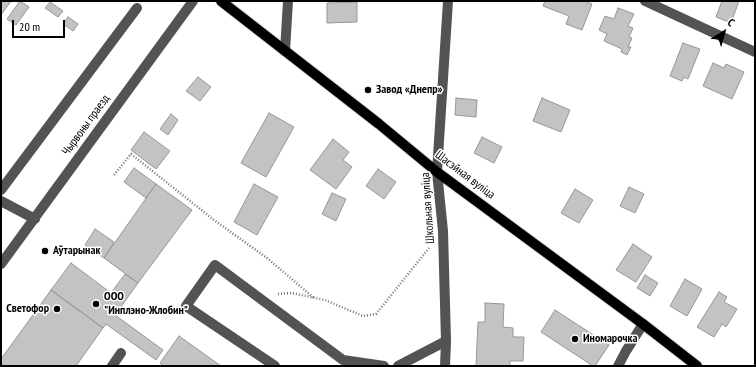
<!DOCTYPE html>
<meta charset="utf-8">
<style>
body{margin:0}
#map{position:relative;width:756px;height:367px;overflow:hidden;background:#fff;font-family:"PT Sans Narrow",sans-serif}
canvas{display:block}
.frame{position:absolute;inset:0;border:2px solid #000;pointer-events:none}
.north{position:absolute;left:704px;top:12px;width:40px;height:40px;-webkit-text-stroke:3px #fff;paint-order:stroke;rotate:37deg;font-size:11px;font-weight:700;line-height:16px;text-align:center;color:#000}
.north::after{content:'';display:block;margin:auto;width:14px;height:18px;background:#000;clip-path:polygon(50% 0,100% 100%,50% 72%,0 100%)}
.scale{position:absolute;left:12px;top:20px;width:53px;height:18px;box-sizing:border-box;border:2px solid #000;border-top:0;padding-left:5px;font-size:12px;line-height:14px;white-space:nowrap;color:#000;-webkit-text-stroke:3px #fff;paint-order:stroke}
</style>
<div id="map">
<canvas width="756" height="367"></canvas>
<div class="frame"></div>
<div class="north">С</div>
<div class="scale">20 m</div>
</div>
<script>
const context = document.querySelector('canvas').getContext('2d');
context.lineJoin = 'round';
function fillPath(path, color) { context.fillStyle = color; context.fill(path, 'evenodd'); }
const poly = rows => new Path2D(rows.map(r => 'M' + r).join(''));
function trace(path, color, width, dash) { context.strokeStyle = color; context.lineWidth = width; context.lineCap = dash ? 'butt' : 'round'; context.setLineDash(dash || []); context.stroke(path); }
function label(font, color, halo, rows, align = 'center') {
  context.font = font + ' "PT Sans Narrow",sans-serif'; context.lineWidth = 3; context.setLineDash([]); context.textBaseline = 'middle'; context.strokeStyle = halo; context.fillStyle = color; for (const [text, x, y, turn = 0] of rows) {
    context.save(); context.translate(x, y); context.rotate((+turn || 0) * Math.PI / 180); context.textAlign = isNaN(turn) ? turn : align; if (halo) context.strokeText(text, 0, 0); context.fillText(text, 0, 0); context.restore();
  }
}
const building = poly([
 [1,1,11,1,1,15,1,1],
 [20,1,29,7,16,25,7,19,20,1],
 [545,1,584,1,592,4,582,30,566,24,569,16,543,6,545,1],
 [722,1,739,1,731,23,716,17,722,1],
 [50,2,63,11,58,17,45,8,50,2],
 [357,2,357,22,327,23,327,3,357,2],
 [618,8,634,14,628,26,633,28,629,37,632,38,628,47,631,47,627,55,621,52,622,49,604,41,607,34,599,30,605,16,614,19,618,8],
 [68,17,78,24,73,31,63,24,68,17],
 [683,43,700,49,688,79,684,77,682,81,670,76,683,43],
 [713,63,724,68,726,64,744,72,732,99,703,86,713,63],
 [198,77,211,87,200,101,186,91,198,77],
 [456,98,477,100,476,117,455,115,456,98],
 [542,98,570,110,561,132,533,121,542,98],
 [269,113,294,127,266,177,241,163,269,113],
 [171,114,178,120,168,135,160,129,171,114],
 [144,132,170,151,156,169,131,150,144,132],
 [482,137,502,147,494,163,474,153,482,137],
 [333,139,349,152,343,160,352,167,336,189,310,170,333,139],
 [134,168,156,184,146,198,124,182,134,168],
 [378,169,396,182,384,199,366,186,378,169],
 [156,184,192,210,138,283,104,258,156,184],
 [254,184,278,197,257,235,234,222,254,184],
 [629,187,644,194,635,213,620,206,629,187],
 [575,189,593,200,579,223,561,213,575,189],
 [332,193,346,199,336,221,322,214,332,193],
 [95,229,114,242,104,258,85,245,95,229],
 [633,244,652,257,636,282,616,270,633,244],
 [71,263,111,293,125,274,138,283,115,315,163,350,156,360,106,324,103,328,51,290,71,263],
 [645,275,658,283,650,296,637,288,645,275],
 [685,279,702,289,687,316,670,306,685,279],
 [51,290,103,328,76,366,1,366,1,359,51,290],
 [719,292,727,297,724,302,737,309,726,327,722,324,714,337,697,327,719,292],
 [485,303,504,304,503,327,513,328,513,337,524,337,523,361,510,361,510,366,476,366,478,322,485,322,485,303],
 [555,310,609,345,595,366,593,366,541,332,555,310],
 [179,336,221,366,164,366,160,363,179,336]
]);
fillPath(building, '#c3c3c3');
trace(building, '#979797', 1);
const major = poly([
 [221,1,379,124,437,172,643,324,697,366]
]);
trace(major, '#dbdbdb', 12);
trace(poly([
 [114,175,131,154,214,220,267,258,314,298],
 [278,294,292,293,325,300,363,316,376,314,429,248]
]), '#757575', 2.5, [1, 2]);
trace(poly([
 [645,1,755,52],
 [285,51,288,1],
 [1,190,137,8],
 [1,201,35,219],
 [1,264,193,1],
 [112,366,121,353],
 [275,366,186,306,215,265,343,360,384,366],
 [398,366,446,341],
 [445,366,446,341,443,231,437,172,448,1],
 [618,366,626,351,643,324]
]), '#535353', 10);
trace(major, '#000', 10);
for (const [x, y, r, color] of [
 [368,90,4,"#000"],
 [45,251,4,"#000"],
 [96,304,4,"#000"],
 [57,309,4,"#000"],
 [575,339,4,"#000"]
]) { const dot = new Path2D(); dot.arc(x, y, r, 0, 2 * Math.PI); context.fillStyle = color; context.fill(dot); trace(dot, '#fff', 1.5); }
label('bold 12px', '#000', '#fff', [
 ["Завод «Днепр»",376,90],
 ["Аўтарынак",53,251],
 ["ООО",104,297],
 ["\"Инплэно-Жлобин\"",104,311],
 ["Светофор",49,309,"right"],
 ["Иномарочка",583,339]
], 'left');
label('12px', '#000', '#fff', [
 ["Чырвоны праезд",86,125,-54],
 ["Шасэйная вуліца",465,175,37],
 ["Школьная вуліца",428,208,-94]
]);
</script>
